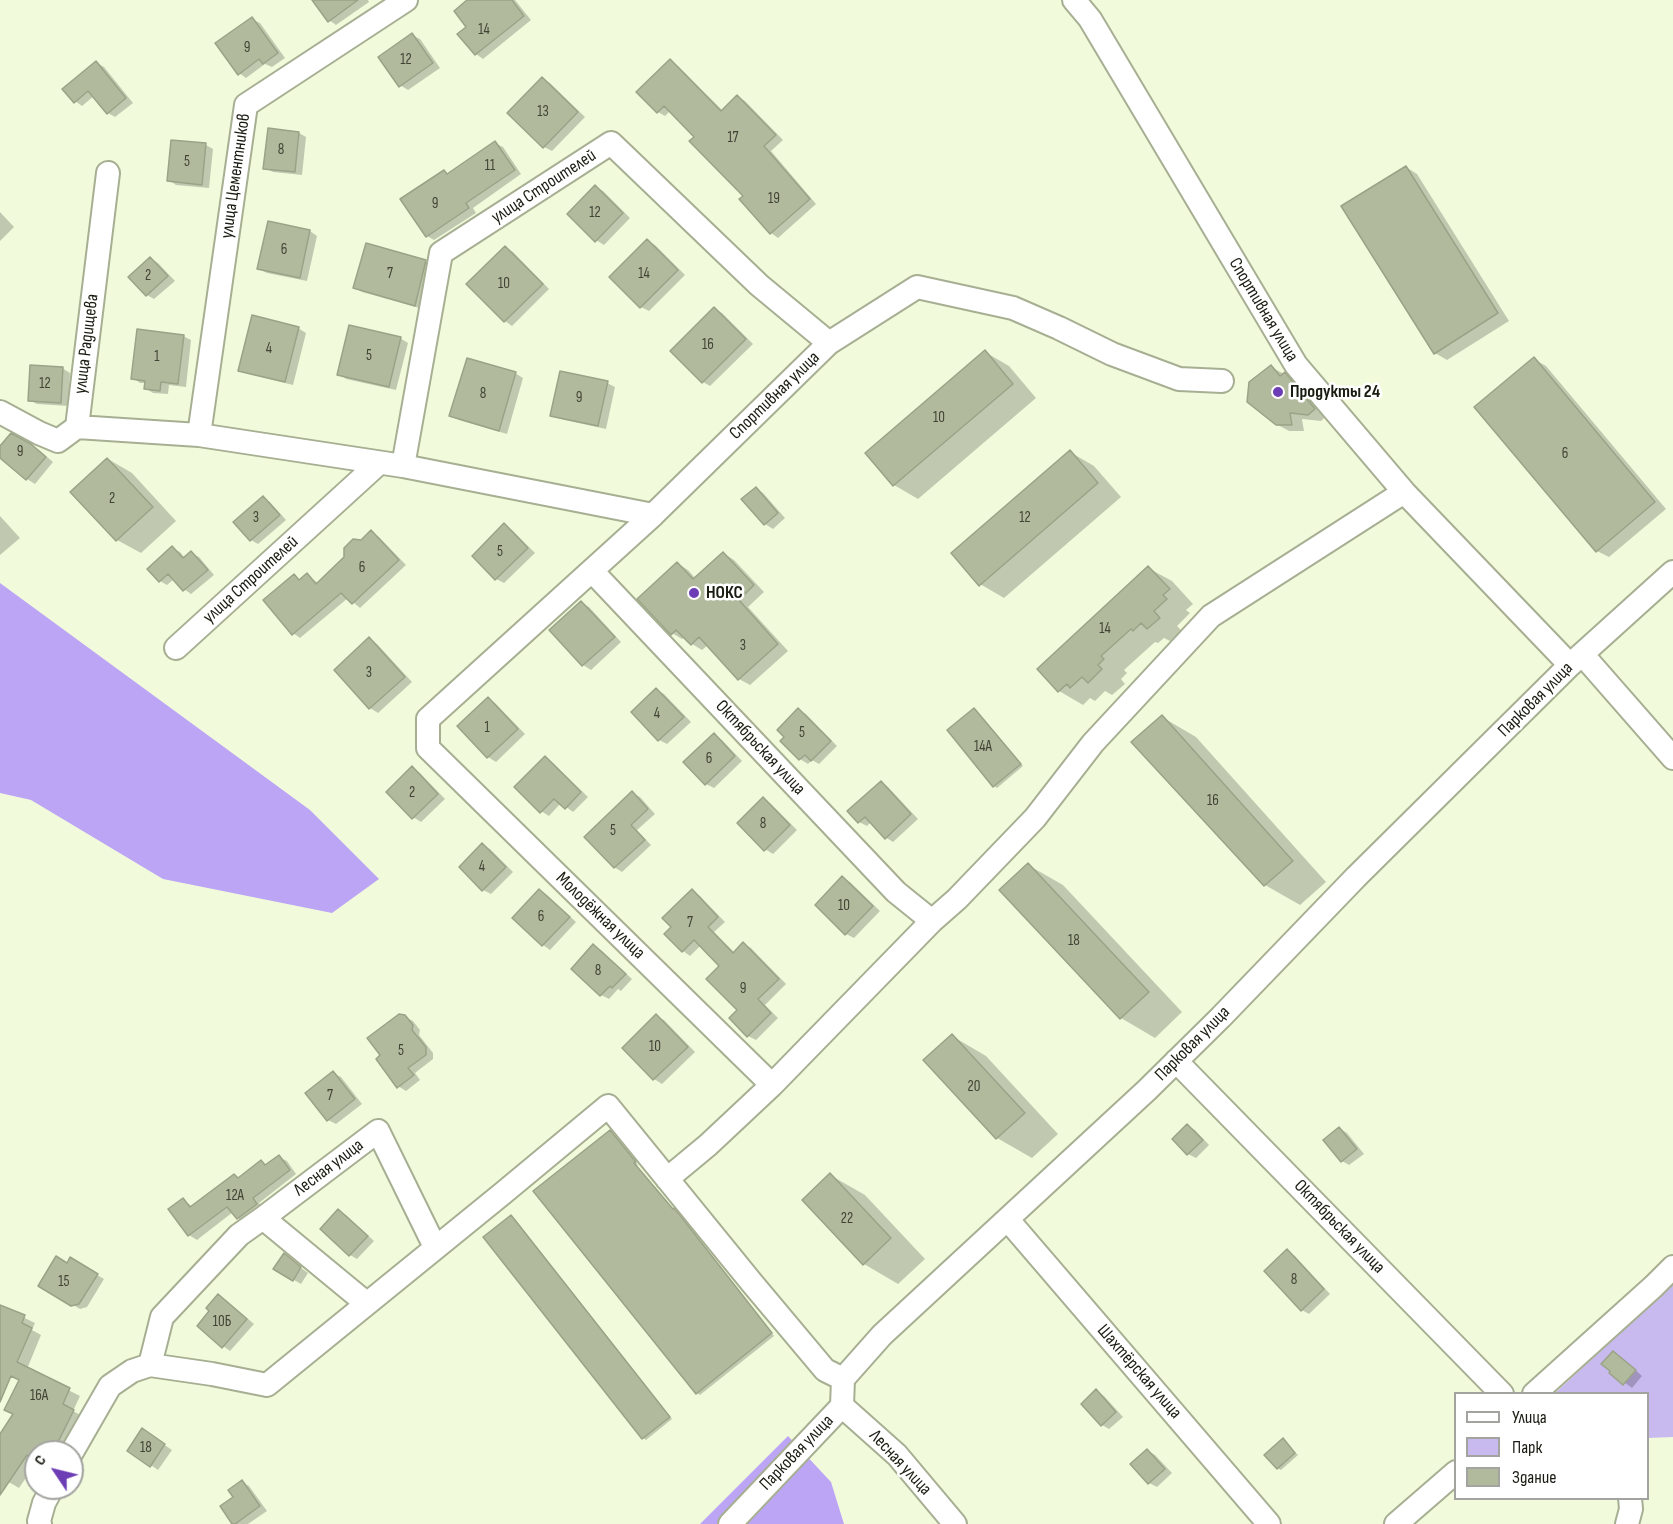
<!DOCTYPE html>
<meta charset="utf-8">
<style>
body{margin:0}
#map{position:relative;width:1673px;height:1524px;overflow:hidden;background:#f1fbdc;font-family:"Sofia Sans Condensed",sans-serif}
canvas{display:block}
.legend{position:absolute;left:1454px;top:1392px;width:195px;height:108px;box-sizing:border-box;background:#fff;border:2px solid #a3a4a0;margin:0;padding:8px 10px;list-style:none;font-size:18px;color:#191c11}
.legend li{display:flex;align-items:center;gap:12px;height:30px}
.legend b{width:30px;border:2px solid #a3a4a0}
.north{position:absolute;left:24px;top:1440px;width:60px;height:60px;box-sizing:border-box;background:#fff;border:2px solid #a3a4a0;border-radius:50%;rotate:305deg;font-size:16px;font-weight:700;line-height:24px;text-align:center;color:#191c11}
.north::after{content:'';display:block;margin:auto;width:21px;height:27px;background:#6d3db5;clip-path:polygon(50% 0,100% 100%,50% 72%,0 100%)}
</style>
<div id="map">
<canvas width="1673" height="1524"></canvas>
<ul class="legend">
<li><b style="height:8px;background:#fff"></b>Улица</li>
<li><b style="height:16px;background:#c8baee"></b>Парк</li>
<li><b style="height:16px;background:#b2ba9e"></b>Здание</li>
</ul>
<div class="north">С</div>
</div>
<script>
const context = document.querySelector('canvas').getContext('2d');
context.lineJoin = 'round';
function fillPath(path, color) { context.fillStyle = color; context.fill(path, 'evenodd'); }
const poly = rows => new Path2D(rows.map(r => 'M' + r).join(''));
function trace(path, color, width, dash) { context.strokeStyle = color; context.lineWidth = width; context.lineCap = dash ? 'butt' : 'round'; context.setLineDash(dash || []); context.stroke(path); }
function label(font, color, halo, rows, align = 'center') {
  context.font = font + ' "Sofia Sans Condensed",sans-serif'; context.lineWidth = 5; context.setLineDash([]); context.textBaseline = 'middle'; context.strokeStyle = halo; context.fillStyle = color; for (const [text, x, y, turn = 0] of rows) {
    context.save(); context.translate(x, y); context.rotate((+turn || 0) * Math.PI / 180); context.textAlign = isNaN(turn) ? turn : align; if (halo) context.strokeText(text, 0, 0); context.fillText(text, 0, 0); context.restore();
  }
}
fillPath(poly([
 [1673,1284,1673,1437,1648,1438,1648,1394,1554,1394]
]), '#c8baee');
fillPath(poly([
 [0,583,310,810,379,879,332,913,163,879,31,800,0,793],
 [788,1436,831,1482,844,1524,700,1524]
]), '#bda5f5');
fillPath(poly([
 [314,0,368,0,369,2,336,25,329,20],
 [470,0,515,0,531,20,483,59,476,54,468,27],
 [252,19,260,23,285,58,272,67,265,64,246,78,239,73],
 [412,35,420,39,440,68,408,90,400,85],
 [670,61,678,66,723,111,737,96,745,101,783,140,771,151,816,204,778,238,771,233,745,196,696,137,670,111,665,116,658,112],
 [97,63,104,67,133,103,115,117,108,113,94,96,82,106,75,101],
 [542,79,550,83,585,117,552,151,544,147],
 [299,133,306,137,302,175,273,172,265,168],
 [495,143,503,147,521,174,473,208,476,213,434,240,427,236,444,172,449,174],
 [206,145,213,149,209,188,176,185,169,180],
 [1406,167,1417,174,1509,321,1447,360,1435,353],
 [595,187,603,191,630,218,604,245,596,240],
 [0,212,14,227,0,241],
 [310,231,317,236,307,281,267,273,259,269],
 [647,241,655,245,685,275,649,311,641,307],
 [505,247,513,252,549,289,512,326,505,321,468,284],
 [150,258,158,263,175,281,154,299,147,295],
 [425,261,433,266,423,309,362,292,355,288],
 [714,309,722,313,753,344,710,386,703,382],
 [298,328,306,333,293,385,248,374,240,370],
 [183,336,191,340,186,387,169,385,168,394,153,393,145,388,146,383,140,383,133,378],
 [400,338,408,343,396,390,346,379,339,374],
 [985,352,1009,366,1036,398,918,499,894,485,867,453],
 [1534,359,1546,366,1666,509,1609,557,1597,551],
 [1271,367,1297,381,1326,416,1321,421,1302,419,1304,431,1289,431,1276,424],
 [62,368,70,373,68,406,37,404,29,400],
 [515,373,523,378,507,434,459,420,451,416],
 [607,383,615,387,606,429,560,419,552,415],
 [11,435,39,450,53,462,35,484,27,479,0,456,0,449],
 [1070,452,1094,466,1121,497,1004,598,980,584],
 [108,459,132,473,176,521,141,553,117,540],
 [756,489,763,493,785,518,773,529,765,524,744,499],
 [263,498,270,502,286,520,258,544,251,540],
 [0,516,20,538,0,555],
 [504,525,512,530,535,553,504,583,496,579],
 [372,532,379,537,406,565,360,608,348,598,300,638,293,633,294,576,301,580,307,575,318,583],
 [172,548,180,552,185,558,191,553,199,557,214,575,191,594,184,589,174,579,167,585,160,581],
 [723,553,734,560,764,592,748,607,788,651,750,685,739,679,708,645,702,650,692,644,685,637,682,639,672,633,677,563,688,570,696,579],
 [1148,568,1172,581,1193,604,1186,610,1190,613,1177,626,1183,632,1172,642,1164,638,1158,643,1155,642,1124,670,1127,673,1121,679,1125,684,1112,695,1105,691,1095,701,1090,698,1083,705,1059,691],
 [581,603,589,607,621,642,591,670,583,665,551,630],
 [370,639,377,644,412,682,378,713,370,708,336,670],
 [656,690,664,694,691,722,667,744,659,740],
 [488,699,495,703,525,734,496,762,488,757,459,726],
 [798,710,806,714,837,746,819,764,812,760,808,764,800,759,782,741,786,737],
 [977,712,1023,766,997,788,994,786],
 [1162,717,1196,737,1326,882,1300,905,1265,885,1133,742],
 [714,735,722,740,742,761,714,788,706,784],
 [545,758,552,762,588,797,573,812,561,803,549,816,541,811],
 [412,768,420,773,445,799,421,822,413,817],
 [881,782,888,787,918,819,893,842,885,837,871,822,867,826,859,822,849,811],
 [632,793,640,797,655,814,637,830,651,845,622,872,614,867],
 [763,799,770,803,797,830,773,854,765,849],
 [483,845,490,849,513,872,491,894,483,890,461,867],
 [1028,865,1063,885,1182,1012,1155,1038,1121,1018],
 [843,878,850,882,880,911,854,938,846,934],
 [540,891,547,895,576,922,550,950,543,945,514,918],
 [692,891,700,896,725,922,714,932,735,953,744,944,751,948,786,984,765,1005,778,1018,756,1040,748,1036,721,966,701,945,690,956,683,951,673,927],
 [594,946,601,950,632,979,621,991,618,989,609,999,601,995],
 [656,1016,664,1020,695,1052,662,1084,654,1079,624,1048],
 [405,1017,413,1021,420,1030,419,1035,433,1053,433,1059,415,1073,420,1080,406,1091,398,1086,382,1056],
 [952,1036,986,1056,1058,1134,1032,1158,997,1138,925,1060],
 [333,1073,341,1077,362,1104,336,1124,328,1120],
 [1188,1126,1195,1130,1209,1145,1196,1158,1188,1154],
 [1339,1128,1347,1133,1364,1154,1349,1165,1342,1161],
 [610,1132,613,1134,638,1165,637,1166,674,1210,677,1212,774,1336,700,1395,697,1393],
 [279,1157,287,1161,296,1174,259,1203,264,1209,245,1223,238,1218,233,1212,197,1240,189,1235,183,1200,193,1207,234,1176,240,1179,261,1162,268,1165],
 [830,1175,865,1195,925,1259,898,1284,864,1264],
 [338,1211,346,1215,374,1241,357,1259,350,1255,322,1229],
 [511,1217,515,1219,672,1419,646,1440,643,1438],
 [1287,1251,1295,1256,1330,1294,1309,1314,1302,1310],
 [284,1255,308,1273,301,1284,275,1269],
 [70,1259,104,1279,87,1307,80,1309,40,1285,68,1264],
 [218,1296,226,1300,254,1324,230,1351,223,1346,212,1311],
 [0,1306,35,1323,32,1330,41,1335,27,1369,80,1396,73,1411,84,1417,68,1452,36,1452,36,1463,19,1488,0,1477,0,1437,15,1415,21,1381,0,1372],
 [1613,1352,1621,1357,1642,1376,1632,1388,1611,1372],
 [1096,1391,1104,1396,1123,1417,1109,1429,1102,1425],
 [150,1435,172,1450,158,1470,129,1450],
 [1283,1440,1298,1455,1281,1470,1277,1468],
 [1147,1450,1155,1455,1172,1473,1157,1487,1149,1483],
 [242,1482,249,1486,267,1511,248,1524,234,1524,235,1498]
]), '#0003');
const building = poly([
 [312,0,358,0,328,22,312,0],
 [467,0,512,0,524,16,475,55,457,34,466,27,454,11,467,0],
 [252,17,278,53,263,64,259,59,238,75,215,43,252,17],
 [412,33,433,63,399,87,378,57,412,33],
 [670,59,721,111,737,95,776,135,764,146,810,199,770,234,739,199,743,196,689,141,694,137,664,106,657,113,636,92,670,59],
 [96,61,126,98,107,114,88,91,74,103,62,89,96,61],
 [542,77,578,112,543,148,507,113,542,77],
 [268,128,299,132,295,172,263,169,268,128],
 [171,140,206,143,202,185,167,181,171,140],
 [495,141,515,170,466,203,469,208,426,237,400,199,444,170,447,174,495,141],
 [1406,166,1498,313,1434,354,1341,206,1406,166],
 [595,185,623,213,595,242,567,214,595,185],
 [268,221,310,230,300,278,257,269,268,221],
 [647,239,678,270,640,308,609,277,647,239],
 [366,243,426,260,415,306,353,288,366,243],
 [505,246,543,284,504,322,466,284,505,246],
 [150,257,168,276,146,296,128,277,150,257],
 [714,307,746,339,702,383,670,351,714,307],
 [252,315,299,327,285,382,238,371,252,315],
 [349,325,401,337,389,387,337,375,349,325],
 [137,329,184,335,178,384,161,382,160,391,144,389,145,381,131,379,137,329],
 [985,350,1013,384,893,486,865,453,985,350],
 [1534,357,1655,502,1596,552,1474,407,1534,357],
 [467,358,516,372,499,431,449,416,467,358],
 [30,365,63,367,61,403,28,401,30,365],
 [1271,365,1280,376,1285,372,1315,409,1308,415,1290,413,1292,425,1276,425,1247,402,1249,382,1271,365],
 [560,371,608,381,598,426,550,416,560,371],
 [11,433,31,444,46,457,26,480,0,458,0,446,11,433],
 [1070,450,1098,483,979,586,951,553,1070,450],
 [107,458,153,507,116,541,70,492,107,458],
 [756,487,778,513,764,525,741,499,756,487],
 [263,496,280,515,250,541,233,522,263,496],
 [504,523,528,548,495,580,472,556,504,523],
 [371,530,399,560,352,604,341,593,292,635,263,600,294,574,299,580,307,573,316,584,344,557,344,548,353,539,361,540,371,530],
 [172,546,183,558,191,551,208,570,183,591,168,574,159,582,147,569,172,546],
 [723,552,754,585,739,600,778,644,738,680,699,637,691,645,676,630,671,635,637,599,677,562,693,579,723,552],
 [1148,566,1170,589,1163,595,1167,599,1154,611,1160,618,1147,629,1141,623,1133,631,1131,629,1101,656,1104,659,1098,665,1102,669,1088,683,1082,677,1070,688,1067,684,1058,692,1037,669,1148,566],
 [581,601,615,637,582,666,549,630,581,601],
 [369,637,405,677,369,709,334,670,369,637],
 [656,688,684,717,658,741,631,712,656,688],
 [488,697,518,729,487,758,457,726,488,697],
 [798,708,831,741,811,761,805,755,799,760,780,741,784,737,777,730,798,708],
 [974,708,1021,764,993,787,947,730,974,708],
 [1162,715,1293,861,1264,886,1131,742,1162,715],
 [714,733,735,756,705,785,683,762,714,733],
 [545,756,581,792,565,809,554,799,540,813,514,787,545,756],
 [412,766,438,794,412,819,386,792,412,766],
 [881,781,911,814,885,839,865,817,858,823,847,811,881,781],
 [632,791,648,809,631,825,645,840,614,868,584,837,632,791],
 [763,797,790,825,764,851,737,823,763,797],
 [482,843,506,867,482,891,459,867,482,843],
 [1028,863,1149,992,1120,1019,999,890,1028,863],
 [842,876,873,906,845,935,815,905,842,876],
 [539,889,570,917,542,946,512,918,539,889],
 [692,889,718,917,708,927,733,953,743,942,779,979,758,999,771,1013,747,1037,729,1018,737,1010,706,979,719,966,694,940,682,952,664,934,671,927,662,918,692,889],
 [593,944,626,974,612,988,610,986,600,996,571,969,593,944],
 [399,1014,405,1015,413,1025,412,1030,426,1047,426,1055,408,1068,414,1075,397,1088,376,1059,380,1055,367,1038,399,1014],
 [656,1014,688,1047,653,1080,622,1048,656,1014],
 [952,1034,1025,1113,996,1139,923,1060,952,1034],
 [333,1071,355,1099,327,1121,305,1093,333,1071],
 [1187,1124,1203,1140,1187,1155,1172,1139,1187,1124],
 [1339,1127,1357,1149,1341,1162,1323,1140,1339,1127],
 [610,1130,636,1162,634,1163,673,1209,674,1208,679,1214,772,1333,696,1394,533,1191,610,1130],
 [279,1155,290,1170,253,1198,257,1204,237,1219,227,1207,188,1236,168,1209,183,1198,190,1207,234,1174,238,1178,261,1160,265,1165,279,1155],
 [830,1173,891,1238,863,1265,802,1200,830,1173],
 [338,1209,368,1236,349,1256,320,1229,338,1209],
 [511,1215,670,1417,642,1439,483,1237,511,1215],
 [1287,1249,1324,1289,1301,1311,1264,1271,1287,1249],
 [284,1253,301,1267,293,1281,273,1269,284,1253],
 [56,1256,67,1263,70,1257,98,1274,79,1304,71,1306,38,1286,56,1256],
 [218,1294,247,1319,222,1348,197,1326,209,1311,206,1308,218,1294],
 [0,1305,25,1315,22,1323,32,1328,17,1362,70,1388,63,1404,74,1410,53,1452,36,1452,36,1460,27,1455,0,1495,0,1434,13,1414,4,1410,19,1380,11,1376,0,1402,0,1305],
 [1613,1351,1636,1370,1623,1385,1609,1373,1610,1371,1601,1364,1613,1351],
 [1096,1389,1116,1412,1101,1426,1081,1404,1096,1389],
 [142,1428,165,1444,150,1467,127,1451,142,1428],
 [1283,1438,1295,1453,1277,1469,1264,1455,1283,1438],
 [1147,1449,1165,1469,1148,1484,1130,1464,1147,1449],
 [242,1480,260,1506,235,1524,232,1524,220,1506,233,1497,228,1490,242,1480]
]);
fillPath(building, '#b2ba9e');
trace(building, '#9aa387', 1.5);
const minor = poly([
 [1074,0,1090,19,1296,365,1404,492,1570,665],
 [0,412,39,433,58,441,77,427,108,173],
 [77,427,199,435,403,466,653,515],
 [199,435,246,105,406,0],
 [403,466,441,253,611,143,759,285,829,343],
 [592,571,896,892,932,921],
 [176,648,379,463],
 [1582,654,1673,758],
 [1176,1061,1502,1394],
 [772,1085,428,748,428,719,653,515,829,343,917,287,1013,308,1059,328,1112,354,1179,379,1222,381],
 [667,1179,708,1145,772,1085,932,921,957,899,1035,818,1093,743,1211,616,1404,492],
 [263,1218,378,1131,435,1247],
 [1008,1220,1269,1524],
 [150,1365,162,1317,239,1235,263,1218,366,1303],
 [1534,1394,1654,1286,1673,1267],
 [842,1406,897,1455,955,1524],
 [72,1452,110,1386,132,1371,150,1365,212,1374,267,1385,502,1194,608,1106,752,1283,825,1370,843,1379],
 [40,1524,39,1521,44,1503,52,1488],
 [730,1524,842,1406,843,1379,882,1335,1147,1090,1221,1017,1356,877,1570,665,1673,572],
 [1396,1524,1456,1472],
 [1627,1524,1631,1509,1630,1498]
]);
trace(minor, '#a7af93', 26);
trace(minor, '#fff', 22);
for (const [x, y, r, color] of [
 [1278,392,6,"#6d3db5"],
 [694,593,6,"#6d3db5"]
]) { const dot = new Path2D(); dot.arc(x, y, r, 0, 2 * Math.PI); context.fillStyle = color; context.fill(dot); trace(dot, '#fff', 2); }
label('15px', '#3f4434', null, [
 ["14",484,30],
 ["9",247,48],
 ["12",406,60],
 ["13",543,112],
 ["17",733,138],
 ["8",281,150],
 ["5",187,162],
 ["11",490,166],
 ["19",774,199],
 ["9",435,204],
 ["12",595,213],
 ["6",284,250],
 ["7",390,274],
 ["14",644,274],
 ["2",148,276],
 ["10",504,284],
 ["16",708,345],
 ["4",269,349],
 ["5",369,356],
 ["1",157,357],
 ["12",45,384],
 ["8",483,394],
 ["9",579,398],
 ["10",939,418],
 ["9",20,452],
 ["6",1565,454],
 ["2",112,499],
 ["3",256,518],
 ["12",1025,518],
 ["5",500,552],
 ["6",362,568],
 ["14",1105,629],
 ["3",743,646],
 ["3",369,673],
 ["4",657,714],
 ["1",487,728],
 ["5",802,733],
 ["14А",983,747],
 ["6",709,759],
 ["2",412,793],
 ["16",1213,801],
 ["8",763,824],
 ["5",613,831],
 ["4",482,867],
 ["10",844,906],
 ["6",541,917],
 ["7",690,923],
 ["18",1074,941],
 ["8",598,971],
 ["9",743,989],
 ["10",655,1047],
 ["5",401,1051],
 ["20",974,1087],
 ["7",330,1096],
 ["12А",235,1196],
 ["22",847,1219],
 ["8",1294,1280],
 ["15",64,1282],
 ["10Б",222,1322],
 ["16А",39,1396],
 ["18",146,1448]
]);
label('18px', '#191c11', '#fff', [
 ["улица Цементников",236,176,-82],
 ["улица Строителей",544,187,-33],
 ["Спортивная улица",1263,310,59],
 ["улица Радищева",87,344,-83],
 ["Спортивная улица",775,396,-44],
 ["улица Строителей",251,580,-42],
 ["Парковая улица",1536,700,-45],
 ["Октябрьская улица",760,748,47],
 ["Молодёжная улица",600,916,44],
 ["Парковая улица",1193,1044,-45],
 ["Лесная улица",329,1168,-37],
 ["Октябрьская улица",1339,1227,46],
 ["Шахтёрская улица",1139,1372,49],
 ["Парковая улица",797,1453,-46],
 ["Лесная улица",900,1463,47]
]);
label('bold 18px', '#191c11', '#fff', [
 ["Продукты 24",1290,392],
 ["НОКС",706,593]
], 'left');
</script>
